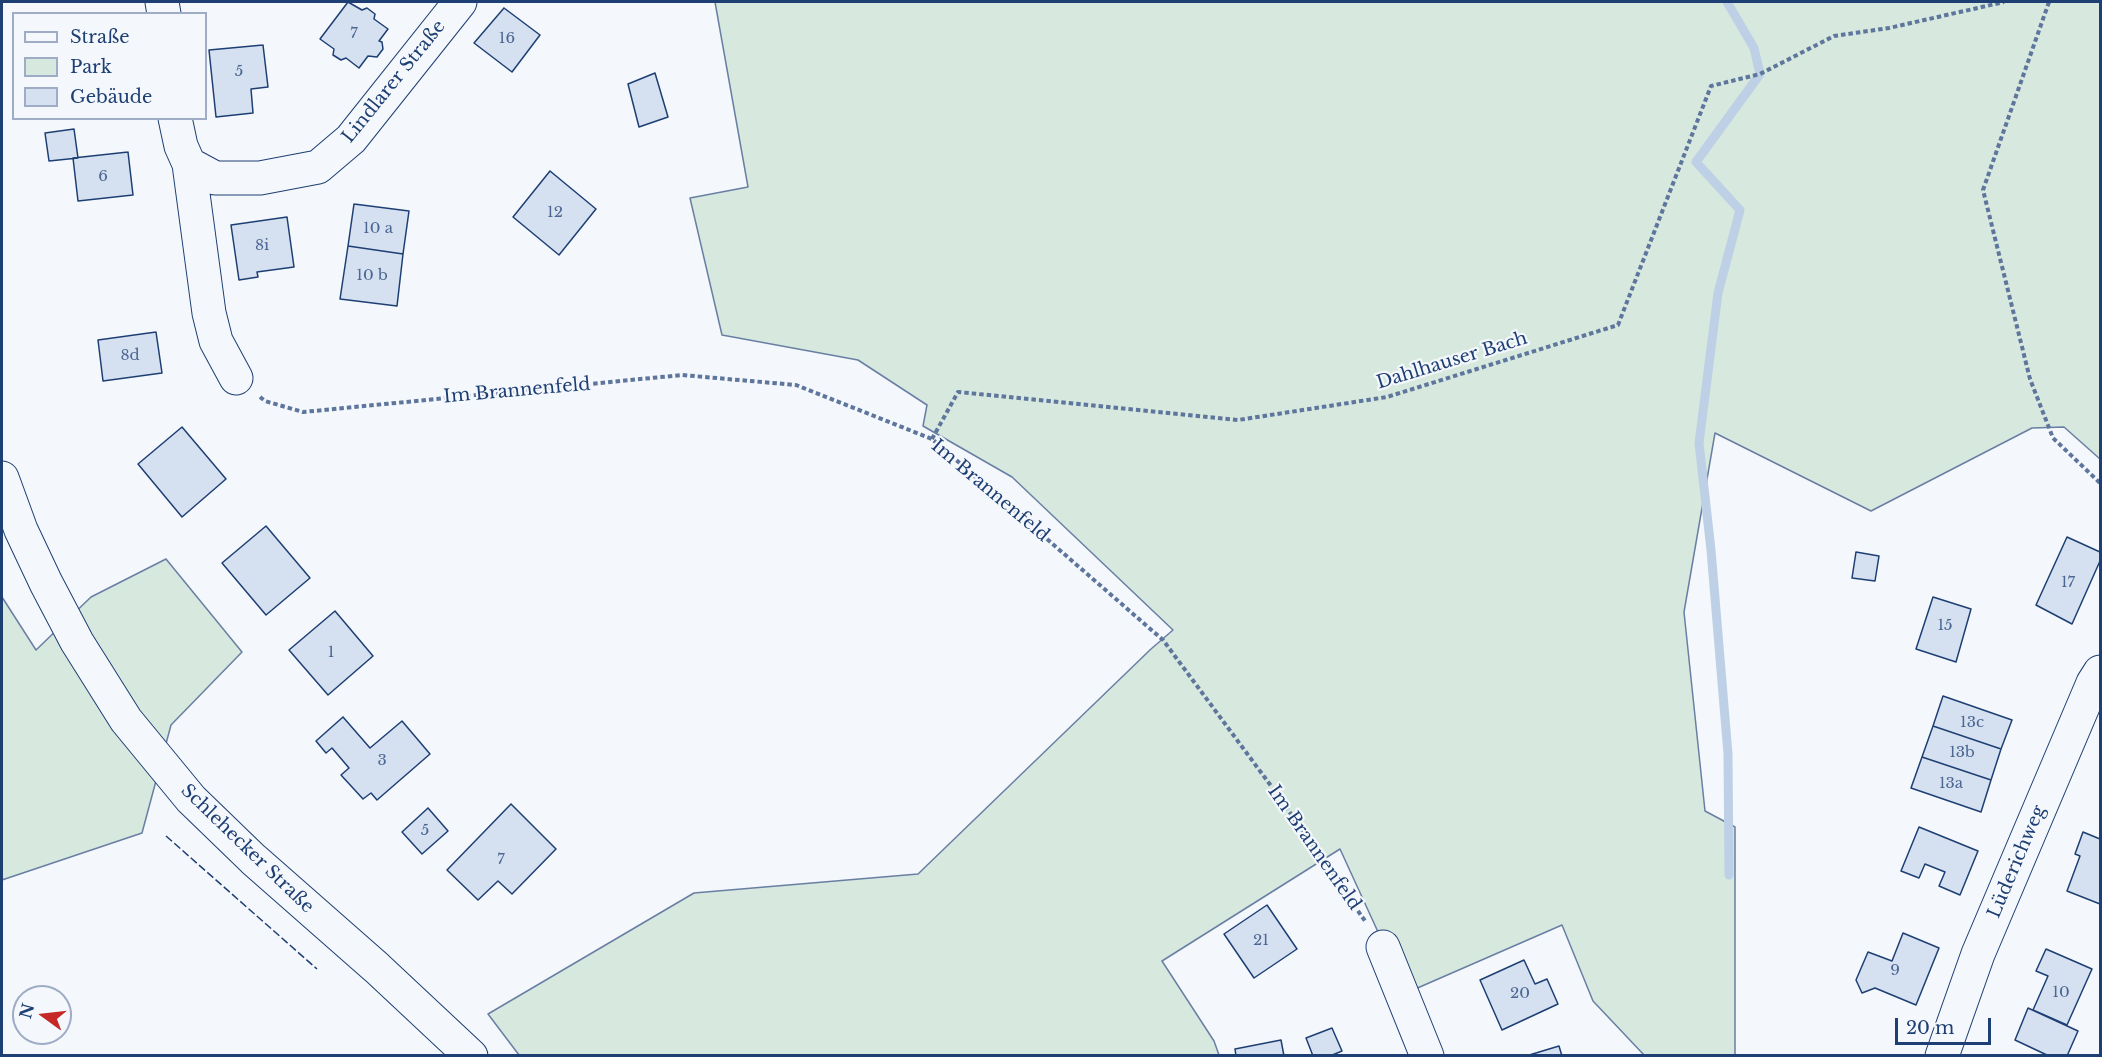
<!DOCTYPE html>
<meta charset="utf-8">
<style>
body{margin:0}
#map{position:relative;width:2102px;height:1057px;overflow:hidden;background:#f4f7fb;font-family:"Libre Baskerville",serif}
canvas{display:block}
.frame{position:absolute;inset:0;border:3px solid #1d3f73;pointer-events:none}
.legend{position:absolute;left:12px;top:12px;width:195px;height:108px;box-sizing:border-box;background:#f4f7fb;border:2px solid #9eadc5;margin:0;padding:8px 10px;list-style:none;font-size:18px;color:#1d3f73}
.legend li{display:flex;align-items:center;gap:12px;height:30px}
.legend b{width:30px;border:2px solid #9eadc5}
.north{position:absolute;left:12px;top:985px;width:60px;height:60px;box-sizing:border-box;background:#f4f7fb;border:2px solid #9eadc5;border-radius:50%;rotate:285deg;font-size:16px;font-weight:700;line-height:24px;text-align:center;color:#1d3f73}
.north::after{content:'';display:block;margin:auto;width:21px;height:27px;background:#c62828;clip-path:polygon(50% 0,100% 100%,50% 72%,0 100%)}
.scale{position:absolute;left:1895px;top:1018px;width:96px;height:27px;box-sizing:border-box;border:3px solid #1d3f73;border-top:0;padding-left:8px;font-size:18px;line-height:21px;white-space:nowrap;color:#1d3f73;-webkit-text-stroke:4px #f4f7fb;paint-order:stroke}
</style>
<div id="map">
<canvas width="2102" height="1057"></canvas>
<div class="frame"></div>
<ul class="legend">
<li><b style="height:8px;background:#f4f7fb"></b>Straße</li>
<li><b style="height:16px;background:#d7e8df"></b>Park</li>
<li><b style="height:16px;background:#d5e0f0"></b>Gebäude</li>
</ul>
<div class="north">N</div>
<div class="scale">20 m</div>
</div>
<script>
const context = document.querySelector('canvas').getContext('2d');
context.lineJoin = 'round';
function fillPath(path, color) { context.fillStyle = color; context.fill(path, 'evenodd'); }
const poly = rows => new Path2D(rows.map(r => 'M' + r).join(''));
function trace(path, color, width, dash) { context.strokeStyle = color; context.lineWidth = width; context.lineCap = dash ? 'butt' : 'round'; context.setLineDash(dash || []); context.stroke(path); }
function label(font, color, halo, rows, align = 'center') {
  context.font = font + ' "Libre Baskerville",serif'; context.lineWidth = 4.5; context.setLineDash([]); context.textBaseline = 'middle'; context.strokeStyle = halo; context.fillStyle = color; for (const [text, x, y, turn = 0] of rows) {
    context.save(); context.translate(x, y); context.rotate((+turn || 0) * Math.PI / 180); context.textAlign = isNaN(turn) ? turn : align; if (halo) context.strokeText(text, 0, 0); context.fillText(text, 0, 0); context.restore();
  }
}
const green = poly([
 [715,2,2100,2,2100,459,2064,427,2032,428,1871,511,1715,433,1684,612,1705,811,1735,827,1735,1055,1644,1055,1593,1001,1562,925,1406,993,1340,849,1162,961,1214,1041,1219,1055,519,1055,488,1014,694,893,918,874,1151,649,1173,630,1012,477,923,426,927,405,858,360,722,335,690,198,748,187,715,2],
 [166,559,242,652,171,725,142,833,2,880,2,597,36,650,91,597,166,559]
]);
fillPath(green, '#d7e8df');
trace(green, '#687fa3', 1.5);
trace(poly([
 [1727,2,1754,48,1760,74,1696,162,1740,210,1718,293,1699,443,1711,550,1728,754,1729,875]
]), '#bed0e5', 9);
const building = poly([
 [348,2,362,10,367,8,375,14,374,19,388,29,379,41,382,42,383,49,377,57,368,56,359,68,346,58,341,60,333,55,334,49,320,39,348,2],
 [504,8,540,35,512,72,474,43,504,8],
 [263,45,268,87,251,89,253,113,216,117,209,50,263,45],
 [655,73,668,117,639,127,628,84,655,73],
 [74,129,78,158,49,161,45,133,74,129],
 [128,152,133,195,78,201,73,158,128,152],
 [550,171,596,209,559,255,513,217,550,171],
 [354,204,409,211,403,254,348,246,354,204],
 [287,217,294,267,257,272,258,277,239,280,231,225,287,217],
 [348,246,403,254,397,306,340,299,348,246],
 [156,332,162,373,103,381,98,340,156,332],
 [182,427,226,479,182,517,138,464,182,427],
 [266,526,310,578,266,615,222,563,266,526],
 [2067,537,2100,552,2100,561,2072,624,2036,605,2067,537],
 [1856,552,1879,556,1875,581,1852,578,1856,552],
 [1933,597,1971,609,1956,662,1916,649,1933,597],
 [335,611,373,656,328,695,289,650,335,611],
 [1943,696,2012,720,2001,749,1933,726,1943,696],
 [343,717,370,748,402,721,430,754,377,800,371,793,363,799,341,775,349,768,332,748,326,753,316,741,343,717],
 [1933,726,2001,749,1991,780,1922,757,1933,726],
 [1922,757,1991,780,1981,812,1911,788,1922,757],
 [511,804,556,849,512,894,498,881,478,900,447,870,511,804],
 [428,808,448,831,422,854,402,832,428,808],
 [1919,827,1978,851,1960,895,1939,886,1945,872,1925,864,1919,878,1901,871,1919,827],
 [2083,832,2100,839,2100,904,2067,891,2080,856,2075,854,2083,832],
 [1267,905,1297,949,1254,978,1224,934,1267,905],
 [1903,933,1939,948,1916,1005,1875,988,1862,993,1856,980,1868,952,1892,961,1903,933],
 [2046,949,2092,969,2067,1025,2033,1010,2048,976,2036,971,2046,949],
 [1524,960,1535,984,1547,979,1558,1004,1502,1030,1480,980,1524,960],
 [2028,1008,2078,1031,2067,1056,2049,1056,2015,1040,2028,1008],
 [1332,1028,1342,1051,1330,1056,1313,1056,1306,1038,1332,1028],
 [1281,1040,1284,1056,1236,1056,1235,1049,1281,1040],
 [1559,1046,1562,1056,1526,1056,1559,1046]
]);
fillPath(building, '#d5e0f0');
trace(building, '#1d3f73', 1.5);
const minor = poly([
 [162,2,164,14],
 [175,118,181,146,189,164,209,313,216,341,236,378],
 [189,164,215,178,260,178,318,167,351,139,460,2],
 [1383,947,1427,1056],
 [1942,1056,1978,954,2093,683,2100,672]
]);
const major = poly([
 [2,478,21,530,46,583,77,642,126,720,191,799,253,859,377,968,471,1056]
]);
trace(minor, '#1d3f73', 35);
trace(major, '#1d3f73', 35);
trace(poly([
 [2049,2,1983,190,2030,379,2053,438,2100,483],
 [260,397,265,401,303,412,682,375,796,385,932,439,1163,640,1277,794,1365,921],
 [932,439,958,392,1238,420,1387,397,1618,325,1711,86,1760,74,1834,36,1889,28,2004,2]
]), '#5e769c', 4, [4.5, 3]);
trace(minor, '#f4f7fb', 33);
trace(major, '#f4f7fb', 33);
trace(poly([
 [166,836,317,969]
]), '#1d3f73', 1.5, [8, 3]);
label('15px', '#4b6792', null, [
 ["7",354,34],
 ["16",507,39],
 ["5",239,72],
 ["6",103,177],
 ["12",555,213],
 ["10 a",378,229],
 ["8i",262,246],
 ["10 b",372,276],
 ["8d",130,356],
 ["17",2068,583],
 ["15",1945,626],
 ["1",331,653],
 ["13c",1972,723],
 ["13b",1962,753],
 ["3",382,761],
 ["13a",1951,784],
 ["5",425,831],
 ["7",501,860],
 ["21",1261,941],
 ["9",1895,971],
 ["10",2061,993],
 ["20",1520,994]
]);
label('18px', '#1d3f73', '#f4f7fb', [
 ["Lindlarer Straße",394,82,-51],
 ["Dahlhauser Bach",1452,361,-17],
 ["Im Brannenfeld",517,391,-5],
 ["Im Brannenfeld",990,491,40],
 ["Im Brannenfeld",1314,848,55],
 ["Schlehecker Straße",247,849,44],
 ["Lüderichweg",2017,862,-67]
]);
</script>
